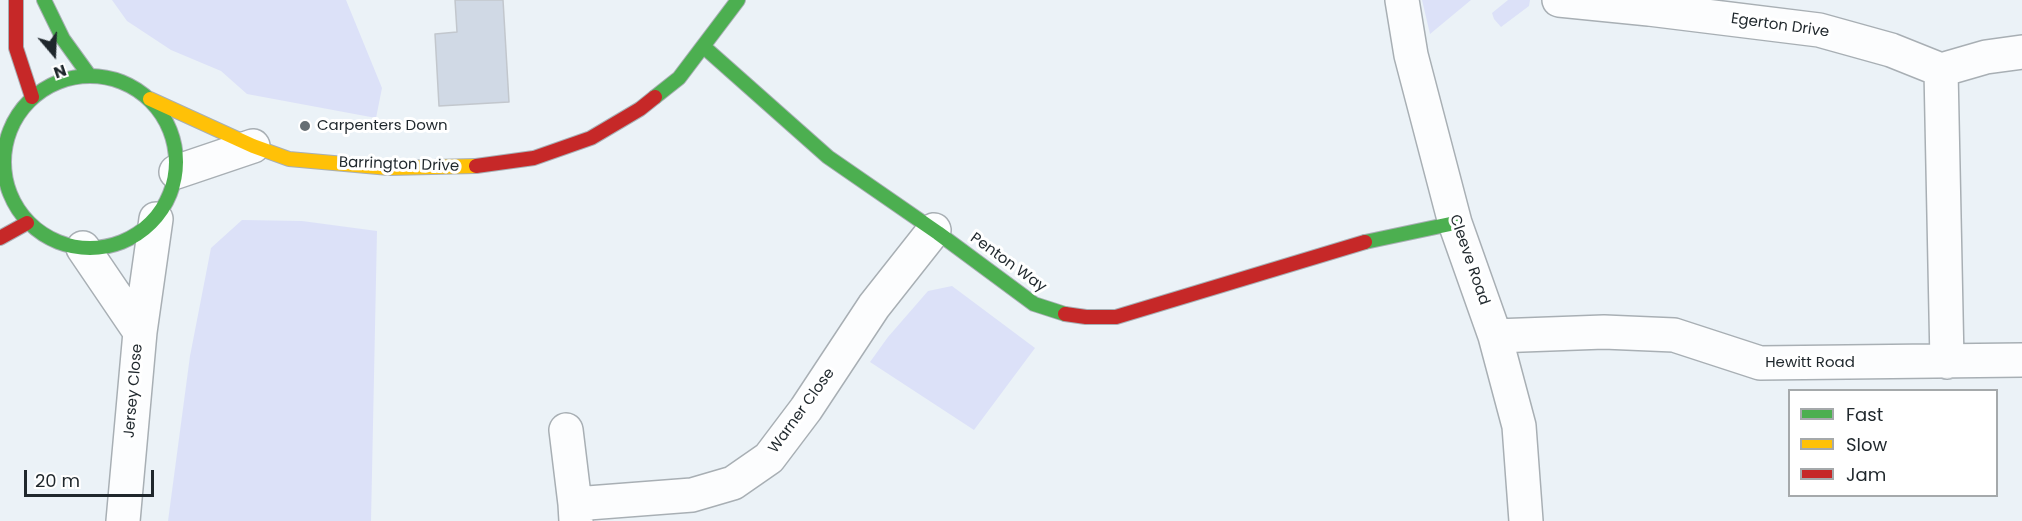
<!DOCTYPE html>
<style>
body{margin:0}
#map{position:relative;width:2022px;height:521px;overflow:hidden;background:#ebf2f7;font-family:Poppins,sans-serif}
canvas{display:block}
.legend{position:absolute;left:1788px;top:389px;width:210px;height:108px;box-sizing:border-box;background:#fff;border:2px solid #a5a9ab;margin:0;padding:8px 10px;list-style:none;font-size:18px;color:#1f272c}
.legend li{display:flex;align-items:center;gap:12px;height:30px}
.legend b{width:30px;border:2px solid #a5a9ab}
.north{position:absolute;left:24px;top:24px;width:60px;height:60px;-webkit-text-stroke:4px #fff;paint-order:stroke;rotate:161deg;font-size:16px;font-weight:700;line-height:24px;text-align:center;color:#1f272c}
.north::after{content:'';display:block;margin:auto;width:21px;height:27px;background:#1f272c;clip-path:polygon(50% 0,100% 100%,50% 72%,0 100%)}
.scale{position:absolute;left:24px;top:470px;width:130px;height:27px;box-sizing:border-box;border:3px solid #1f272c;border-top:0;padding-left:8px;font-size:18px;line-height:21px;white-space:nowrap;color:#1f272c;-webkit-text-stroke:4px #fff;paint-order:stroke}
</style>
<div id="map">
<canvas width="2022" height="521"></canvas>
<ul class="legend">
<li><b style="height:8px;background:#4caf50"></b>Fast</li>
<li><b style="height:8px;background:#ffc107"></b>Slow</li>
<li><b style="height:8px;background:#c62828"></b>Jam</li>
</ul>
<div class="north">N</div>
<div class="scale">20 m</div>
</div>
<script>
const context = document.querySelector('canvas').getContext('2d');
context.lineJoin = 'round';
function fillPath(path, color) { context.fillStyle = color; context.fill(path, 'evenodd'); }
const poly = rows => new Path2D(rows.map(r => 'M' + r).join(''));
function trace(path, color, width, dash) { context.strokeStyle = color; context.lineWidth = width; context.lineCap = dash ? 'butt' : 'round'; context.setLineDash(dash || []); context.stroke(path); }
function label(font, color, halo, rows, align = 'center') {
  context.font = font + ' Poppins,sans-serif'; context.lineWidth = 6; context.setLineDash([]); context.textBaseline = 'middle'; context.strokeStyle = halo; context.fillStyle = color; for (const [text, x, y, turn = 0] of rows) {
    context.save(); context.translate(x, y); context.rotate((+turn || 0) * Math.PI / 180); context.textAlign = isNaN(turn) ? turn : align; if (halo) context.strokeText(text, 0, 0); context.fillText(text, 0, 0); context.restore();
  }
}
fillPath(poly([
 [112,0,346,0,382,88,376,118,247,94,221,71,171,50,127,21],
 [1422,0,1471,0,1430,34],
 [1508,0,1530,0,1529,6,1501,27,1494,19,1492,13],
 [242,220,302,221,377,231,371,521,168,521,190,356,211,248],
 [952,286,1035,348,974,430,870,362,888,337,928,291]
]), '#dce1f8');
const building = poly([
 [455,0,503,0,509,102,439,106,435,34,457,32,455,0]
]);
fillPath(building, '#d0d9e5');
trace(building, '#c2c7cd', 1.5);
const street = poly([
 [1402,0,1411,55,1455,223,1495,336,1519,426,1526,521],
 [1559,0,1649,9,1819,30,1891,50,1941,70,1986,57,2022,52],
 [1941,70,1947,362],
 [176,172,253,146],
 [83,248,140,332],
 [1495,336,1604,332,1674,335,1760,363,2022,360],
 [566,430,575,504,576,521],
 [575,504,692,495,733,483,769,458,806,409,874,306,934,230],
 [123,521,140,332,156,219]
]);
const fast = poly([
 [44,0,63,39,89,75],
 [704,47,828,157,938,233,1034,304,1065,314],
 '4 162a86 86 0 1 1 172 0a86 86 0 1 1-172 0Z',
 [655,97,679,78,738,0],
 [1365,242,1455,223]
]);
const slow = poly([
 [150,99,253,146,289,159,389,168,476,166]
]);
const jam = poly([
 [16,0,16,48,32,97],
 [476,166,534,158,591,138,640,109,655,97],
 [0,238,27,223],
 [1065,314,1086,317,1116,317,1365,242]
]);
trace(street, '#a8afb4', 36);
trace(fast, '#a8afb4', 16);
trace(slow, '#a8afb4', 16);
trace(jam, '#a8afb4', 16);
trace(street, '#fcfdfe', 33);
trace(fast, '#4caf50', 14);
trace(slow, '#ffc107', 14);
trace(jam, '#c62828', 14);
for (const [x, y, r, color] of [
 [305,126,6,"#666e73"]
]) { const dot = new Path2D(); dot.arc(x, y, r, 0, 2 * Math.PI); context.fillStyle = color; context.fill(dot); trace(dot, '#fff', 2); }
label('15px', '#1f272c', '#fff', [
 ["Egerton Drive",1780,26,8],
 ["Barrington Drive",399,165,2],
 ["Cleeve Road",1469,260,71],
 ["Penton Way",1008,263,36],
 ["Hewitt Road",1810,363],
 ["Jersey Close",134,391,-85],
 ["Warner Close",802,411,-54]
]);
label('15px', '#1f272c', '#fff', [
 ["Carpenters Down",317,126]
], 'left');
</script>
